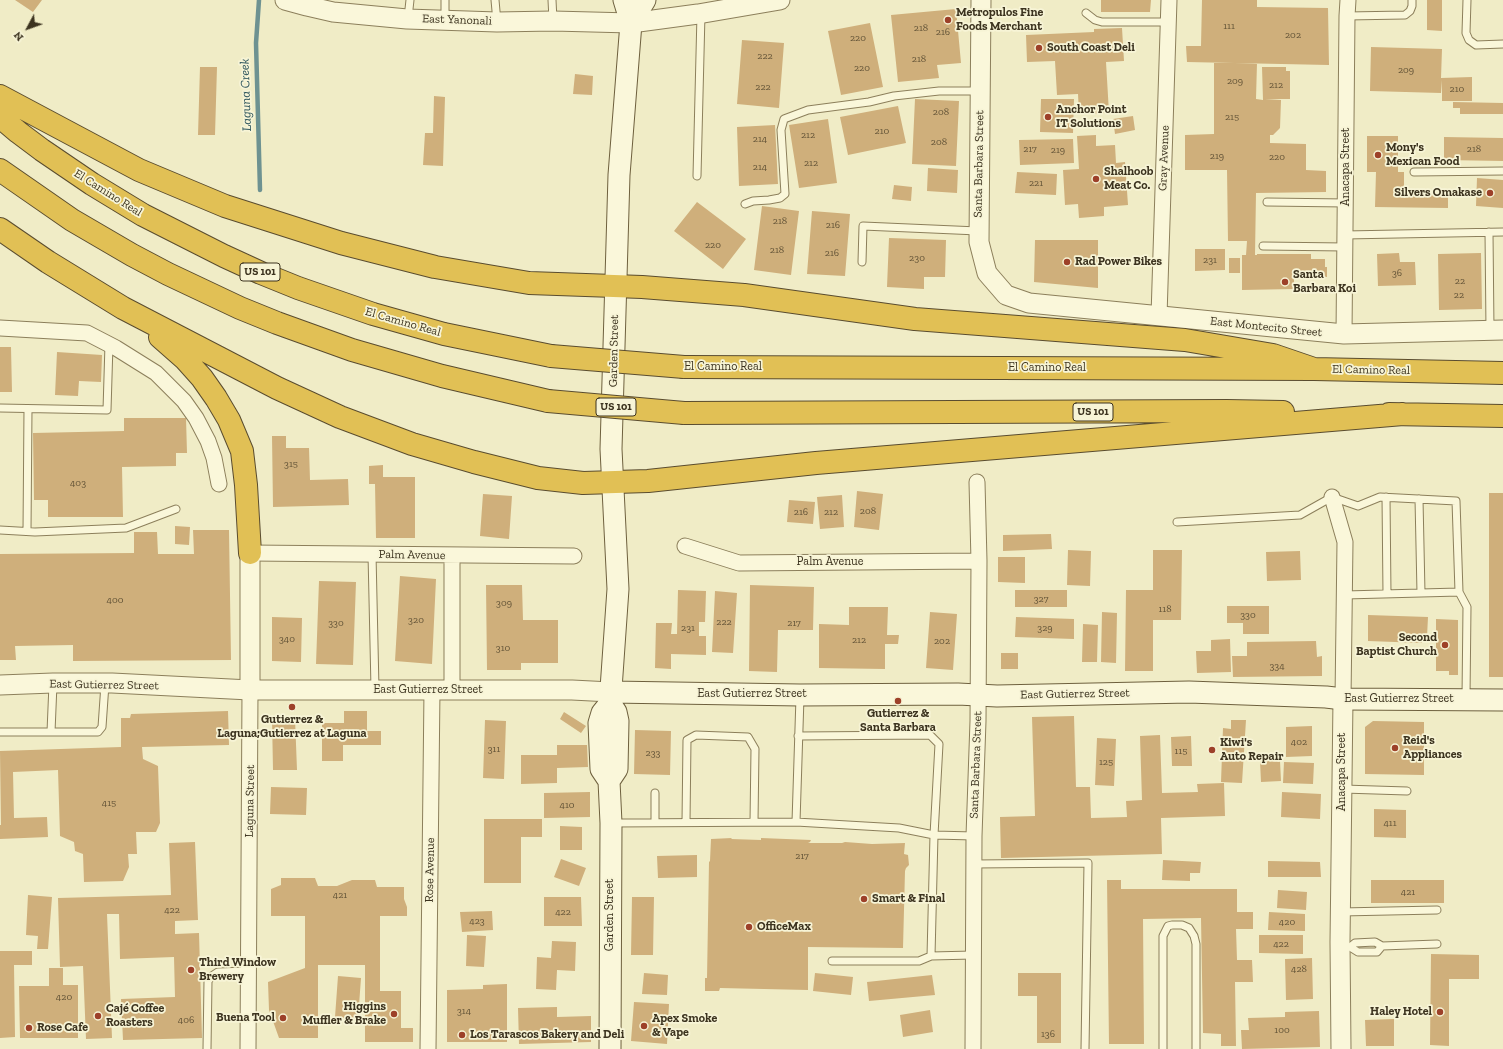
<!DOCTYPE html>
<meta charset="utf-8">
<style>
body{margin:0}
#map{position:relative;width:1503px;height:1049px;overflow:hidden;background:#f0ecc6;font-family:"Zilla Slab",serif}
canvas{display:block}
.north{position:absolute;left:8px;top:8px;width:40px;height:40px;-webkit-text-stroke:3px #f7f4d6;paint-order:stroke;rotate:229deg;font-size:11px;font-weight:700;line-height:16px;text-align:center;color:#3c331f}
.north::after{content:'';display:block;margin:auto;width:14px;height:18px;background:#3c331f;clip-path:polygon(50% 0,100% 100%,50% 72%,0 100%)}
</style>
<div id="map">
<canvas width="1503" height="1049"></canvas>
<div class="north">N</div>
</div>
<script>
const context = document.querySelector('canvas').getContext('2d');
context.lineJoin = 'round';
const poly = rows => new Path2D(rows.map(r => 'M' + r).join(''));
function trace(path, color, width, dash) { context.strokeStyle = color; context.lineWidth = width; context.lineCap = dash ? 'butt' : 'round'; context.setLineDash(dash || []); context.stroke(path); }
function fillPath(path, color) { context.fillStyle = color; context.fill(path, 'evenodd'); }
function label(font, color, halo, rows, align = 'center') {
  context.font = font + ' "Zilla Slab",serif'; context.lineWidth = 3.5; context.setLineDash([]); context.textBaseline = 'middle'; context.strokeStyle = halo; context.fillStyle = color; for (const [text, x, y, turn = 0] of rows) {
    context.save(); context.translate(x, y); context.rotate((+turn || 0) * Math.PI / 180); context.textAlign = isNaN(turn) ? turn : align; if (halo) context.strokeText(text, 0, 0); context.fillText(text, 0, 0); context.restore();
  }
}
trace(poly([
 [259,0,256,43,260,190]
]), '#6e9291', 4.5);
fillPath(poly([
 [15,0,42,0,33,12],
 [1101,0,1151,0,1150,12,1101,12],
 [1202,0,1257,0,1257,7,1328,8,1329,65,1187,62,1186,46,1201,46],
 [1427,0,1442,0,1442,31,1427,30],
 [956,9,961,63,937,65,939,78,898,82,891,15],
 [870,23,883,87,841,95,828,31],
 [1122,28,1124,61,1106,62,1109,113,1079,114,1078,94,1057,95,1055,61,1027,62,1026,35,1094,32,1094,29],
 [742,40,784,43,779,108,737,104],
 [1371,47,1442,49,1441,78,1472,77,1472,101,1442,101,1442,80,1441,93,1370,91],
 [1214,63,1257,63,1256,99,1263,100,1262,67,1286,67,1286,71,1290,71,1290,99,1265,99,1281,100,1280,128,1273,135,1270,135,1270,143,1306,144,1306,170,1326,171,1326,192,1256,193,1255,255,1257,255,1257,254,1311,254,1311,259,1325,259,1325,267,1327,267,1327,277,1294,277,1294,289,1242,290,1242,255,1246,255,1247,241,1228,241,1227,170,1185,170,1185,135,1214,134],
 [200,67,217,67,215,135,198,135],
 [575,74,593,76,592,95,573,94],
 [434,96,445,97,443,166,423,165,425,133,433,133],
 [915,99,959,101,956,166,912,164],
 [1041,99,1074,99,1073,133,1040,132],
 [1453,102,1503,103,1503,114,1460,114,1460,108,1453,108],
 [898,106,906,143,848,155,840,117],
 [1133,116,1135,130,1115,134,1113,119],
 [828,119,837,183,799,188,789,125],
 [775,125,778,184,739,186,737,127],
 [1096,135,1096,146,1115,145,1116,163,1125,162,1128,205,1104,207,1104,216,1079,218,1078,204,1065,205,1063,170,1079,169,1077,136],
 [1367,136,1398,136,1398,172,1404,172,1404,193,1448,194,1448,208,1375,207,1376,172,1367,172],
 [1444,137,1503,138,1503,161,1444,160],
 [1073,139,1074,163,1020,165,1019,140],
 [928,168,958,170,957,193,927,191],
 [1017,172,1057,174,1056,195,1015,193],
 [1477,178,1503,180,1503,208,1476,206],
 [894,185,912,187,911,201,892,199],
 [697,202,746,239,723,269,674,231],
 [762,206,799,211,791,275,754,270],
 [812,211,850,214,845,276,807,274],
 [889,238,946,240,945,277,924,277,924,289,887,287],
 [1035,240,1098,240,1098,288,1034,282],
 [1195,249,1225,249,1225,270,1195,271],
 [1399,253,1400,262,1415,262,1416,285,1378,286,1377,254],
 [1481,253,1482,309,1439,310,1438,254],
 [1229,258,1240,258,1240,273,1229,273],
 [0,347,11,347,12,392,0,392],
 [57,352,102,355,101,382,79,381,78,396,55,395],
 [124,418,186,418,187,453,176,453,176,466,122,467,123,517,48,517,48,500,34,500,33,433,124,431],
 [272,436,286,436,286,448,309,448,310,480,348,479,349,505,273,507],
 [383,465,383,477,415,477,415,538,376,538,375,484,369,484,369,466],
 [857,491,883,494,879,530,854,527],
 [1489,493,1503,493,1503,677,1489,677],
 [483,494,512,496,509,539,480,536],
 [842,495,844,527,820,529,817,497],
 [789,500,815,502,813,524,787,522],
 [175,526,190,527,189,545,175,544],
 [193,530,229,530,231,660,73,661,73,645,15,646,16,660,0,660,0,554,134,553,134,532,157,532,158,554,194,554],
 [1051,534,1052,549,1003,551,1003,535],
 [1068,550,1091,551,1090,586,1067,585],
 [1153,550,1182,550,1181,620,1153,620,1153,671,1125,671,1126,590,1153,590],
 [1300,551,1301,580,1267,581,1266,552],
 [998,557,1025,557,1025,583,998,582],
 [400,576,436,579,432,664,395,661],
 [319,581,356,582,353,665,316,664],
 [486,585,522,585,523,620,558,620,558,663,521,663,521,670,487,670],
 [750,585,814,587,813,630,778,630,777,672,749,671],
 [678,590,706,591,705,622,699,622,699,636,706,636,706,655,671,654,671,669,655,668,656,623,672,623,671,634,677,634],
 [1015,590,1067,590,1067,607,1015,607],
 [715,591,737,593,733,653,712,652],
 [1227,606,1269,606,1269,634,1243,634,1243,623,1227,623],
 [849,607,888,607,887,635,899,635,898,644,885,644,885,669,819,668,819,624,849,625],
 [930,612,957,614,953,670,926,668],
 [1102,612,1117,613,1116,663,1101,662],
 [1368,615,1428,617,1427,637,1422,636,1422,643,1368,641],
 [272,617,302,618,301,662,272,661],
 [1016,617,1074,619,1074,639,1015,637],
 [1436,619,1458,620,1458,675,1449,675,1449,671,1436,671],
 [1083,624,1098,625,1097,662,1082,662],
 [1230,639,1231,672,1197,673,1196,651,1211,651,1211,640],
 [1316,641,1317,657,1322,656,1322,676,1233,677,1232,656,1247,656,1247,642],
 [1001,653,1018,653,1018,669,1001,669],
 [228,711,229,745,142,747,143,759,158,766,160,823,156,832,136,832,137,854,128,854,129,867,123,881,84,882,83,854,75,851,74,842,60,836,58,770,13,772,14,818,47,817,48,837,0,839,0,825,1,825,0,751,121,747,121,718,130,718,131,714],
 [344,711,367,711,367,731,381,731,381,745,343,745,343,761,322,761,322,723,344,723],
 [564,712,586,726,581,733,560,719],
 [1074,716,1076,787,1090,787,1091,818,1127,817,1126,801,1142,800,1140,736,1160,735,1162,793,1198,792,1197,784,1224,783,1225,816,1161,818,1162,854,1001,858,1000,817,1035,816,1032,717],
 [272,718,295,718,297,770,273,770],
 [485,720,506,721,504,779,483,778],
 [1231,720,1246,720,1242,783,1221,782,1223,728,1231,729],
 [1373,721,1424,722,1424,775,1365,774,1365,727],
 [1312,726,1312,756,1286,757,1286,727],
 [635,730,671,731,670,775,634,774],
 [1191,736,1192,766,1172,766,1171,737],
 [1097,738,1116,739,1114,786,1095,785],
 [557,745,587,745,588,767,557,768,557,783,521,784,521,755,557,755],
 [1260,761,1280,761,1281,781,1261,782],
 [1284,762,1314,763,1313,784,1283,783],
 [271,787,307,788,306,815,270,814],
 [590,792,590,817,544,818,544,793],
 [1282,792,1321,794,1320,819,1281,817],
 [1374,809,1406,810,1406,838,1374,837],
 [484,819,542,819,542,837,521,837,521,883,484,883],
 [560,826,582,827,582,850,560,850],
 [732,838,731,839,761,840,761,838,811,840,810,842,808,843,842,843,845,842,872,844,905,843,904,854,908,855,909,865,906,868,905,871,903,948,808,947,808,990,720,988,719,991,705,991,705,978,707,978,709,862,710,861,711,839],
 [195,842,198,920,175,921,175,934,199,933,202,1038,123,1040,121,999,175,997,174,957,120,959,119,914,107,914,112,1038,86,1039,83,966,60,967,58,898,171,895,169,843],
 [697,855,697,877,658,878,657,856],
 [561,859,586,868,579,886,554,877],
 [1163,860,1201,862,1200,873,1190,873,1190,881,1162,880],
 [1268,861,1320,862,1321,877,1268,877],
 [281,878,315,878,318,886,337,886,352,880,375,880,377,887,404,887,404,899,407,907,407,916,380,916,380,991,401,991,401,1028,413,1028,413,1042,365,1042,365,965,318,965,318,1038,279,1038,269,1010,268,982,305,968,305,916,271,916,271,889,281,885],
 [1107,880,1121,880,1121,889,1237,889,1237,912,1253,912,1253,929,1236,929,1237,960,1252,960,1253,982,1235,982,1236,1046,1221,1046,1221,1034,1203,1033,1201,918,1143,919,1144,1044,1109,1044],
 [1371,880,1444,880,1444,903,1371,903],
 [1278,890,1307,892,1306,910,1277,908],
 [28,895,52,897,48,949,37,949,38,936,26,935],
 [544,897,581,897,582,926,544,926],
 [632,897,654,897,653,955,631,955],
 [492,911,493,930,462,932,460,912],
 [1269,912,1305,914,1305,931,1268,930],
 [467,935,486,936,484,967,466,966],
 [1259,935,1303,935,1303,954,1259,953],
 [552,941,576,942,575,971,557,970,556,990,536,989,537,957,551,958],
 [0,951,32,951,32,965,14,965,15,1037,0,1038],
 [1431,954,1479,955,1479,979,1449,979,1449,1046,1430,1045],
 [1312,958,1313,999,1286,1000,1285,959],
 [49,968,63,968,63,985,78,985,78,1038,20,1038,19,986,49,986],
 [644,973,668,975,667,995,642,994],
 [815,973,853,977,851,995,813,991],
 [1018,973,1061,973,1061,1043,1037,1043,1037,996,1018,996],
 [932,975,935,995,869,1001,867,982],
 [338,976,361,978,358,1019,335,1017],
 [507,984,507,1042,447,1042,447,990,483,989,483,985],
 [634,1002,669,1004,667,1044,631,1041],
 [557,1007,557,1017,591,1016,591,1042,519,1044,518,1008],
 [930,1010,933,1032,903,1037,900,1015],
 [1319,1011,1320,1047,1242,1049,1241,1030,1249,1030,1248,1018,1285,1017,1285,1012],
 [1394,1019,1394,1046,1366,1046,1365,1020]
]), '#cfaf7b');
const service = poly([
 [495,0,497,22],
 [552,0,553,20],
 [1467,0,1466,33,1469,40,1476,45,1503,44],
 [1086,13,1095,20,1102,22,1168,22],
 [1347,16,1405,15,1410,11,1412,6,1412,0],
 [408,18,410,0],
 [445,19,445,0],
 [1414,172,1503,171],
 [697,176,701,14],
 [1267,202,1346,203],
 [745,204,753,201,769,200,780,198,785,194,781,130,784,119,808,110,869,102,894,96,939,91,980,91],
 [1489,232,1490,330],
 [1345,235,1503,232],
 [1263,246,1345,247],
 [862,262,863,226,978,231],
 [0,408,107,410,109,344],
 [1386,497,1387,594],
 [1419,499,1421,593],
 [1177,522,1300,515,1332,497,1358,506,1380,497,1456,501,1459,592,1345,595],
 [0,530,35,532,126,528,176,509],
 [27,531,28,409],
 [372,554,375,689],
 [1459,592,1467,607,1466,697],
 [0,732,98,732,102,727,105,684],
 [51,732,53,684],
 [1343,789,1407,791],
 [655,822,655,793],
 [686,822,687,740,696,735,748,737,755,749,754,822],
 [796,822,899,828,934,835,939,744,930,735,798,736],
 [612,823,796,822,800,697],
 [974,864,1088,863,1085,1049],
 [1341,912,1437,910],
 [1382,946,1437,944],
 [1341,947,1350,947,1358,952,1377,952,1382,946,1375,942,1355,943,1350,947],
 [931,956,934,835,974,836],
 [832,961,919,961,931,956,973,955],
 [207,1049,208,981,212,976,218,972,248,971],
 [1163,1049,1163,936,1168,926,1172,925,1182,925,1189,928,1194,936,1196,944,1196,1049]
]);
const minor = poly([
 [1159,316,1169,0],
 [0,328,87,333,116,348,156,373,184,401,196,418,208,441,214,458,219,484],
 [1344,334,1347,16,1348,0],
 [1332,497,1345,542,1343,699],
 [685,546,739,563,979,561],
 [250,553,574,556],
 [452,690,452,555],
 [248,1049,250,690],
 [428,1049,432,690],
 [973,1049,974,836,978,721,979,561,977,482]
]);
const tertiary = poly([
 [285,0,307,6,333,12,407,19,497,22,553,21,631,23,698,14,780,0],
 [981,0,979,242,987,273,1006,295,1029,303,1344,334,1503,330],
 [0,685,53,683,112,683,250,690,572,690,611,692],
 [250,690,250,553],
 [1341,1049,1340,942,1343,699]
]);
const secondary = poly([
 [631,23,645,0],
 [611,692,800,695,958,694,997,696,1189,692,1326,697,1343,699,1503,700],
 [609,781,617,769,618,721,616,712,610,703],
 [610,1049,611,823,609,781,601,769,599,723,602,713,610,703,618,589,611,449,619,175,631,23,624,0]
]);
const motorway = poly([
 [0,96,139,170,225,206,341,243,435,267,529,283,642,287,744,295,915,319,1185,340,1273,355,1314,369],
 [0,117,18,132,42,150,92,184,143,215,224,256,261,273,298,288,373,314,444,334,551,356],
 [0,170,72,220,132,255,168,274,240,308,277,323,352,350,442,376,548,401],
 [0,229,48,262,123,308,277,388,340,417,412,444,474,462,538,478,583,483,648,481,816,463,1403,414],
 [160,337,185,359,202,378,216,398,229,420,242,451,246,485,250,553],
 [684,367,1314,369,1503,373],
 [684,413,1227,411,1283,412],
 [1389,414,1503,416]
]);
trace(service, '#8c7f5b', 9);
trace(minor, '#8c7f5b', 17);
trace(tertiary, '#8c7f5b', 21);
trace(secondary, '#6e603e', 23);
trace(motorway, '#5a4c2f', 24);
trace(service, '#faf7da', 7);
trace(minor, '#faf7da', 15);
trace(tertiary, '#faf7da', 19);
trace(secondary, '#faf7da', 21);
trace(motorway, '#e1c055', 22);
const motorwayBridge = poly([
 [551,356,684,367],
 [548,401,684,413]
]);
trace(motorwayBridge, '#5a4c2f', 24, []);
trace(motorwayBridge, '#e1c055', 22);
for (const [x, y, r, color] of [
 [948,20,4,"#9d4029"],
 [1039,48,4,"#9d4029"],
 [1048,117,4,"#9d4029"],
 [1378,155,4,"#9d4029"],
 [1096,179,4,"#9d4029"],
 [1490,193,4,"#9d4029"],
 [1067,262,4,"#9d4029"],
 [1285,282,4,"#9d4029"],
 [1445,645,4,"#9d4029"],
 [898,701,4,"#9d4029"],
 [292,707,4,"#9d4029"],
 [1395,748,4,"#9d4029"],
 [1212,750,4,"#9d4029"],
 [864,899,4,"#9d4029"],
 [749,927,4,"#9d4029"],
 [191,970,4,"#9d4029"],
 [1440,1012,4,"#9d4029"],
 [394,1014,4,"#9d4029"],
 [98,1016,4,"#9d4029"],
 [283,1018,4,"#9d4029"],
 [644,1026,4,"#9d4029"],
 [29,1028,4,"#9d4029"],
 [462,1035,4,"#9d4029"]
]) { const dot = new Path2D(); dot.arc(x, y, r, 0, 2 * Math.PI); context.fillStyle = color; context.fill(dot); trace(dot, '#f7f4d6', 1.5); }
label('10px', '#615236', null, [
 ["111",1229,26],
 ["218",921,28],
 ["216",943,32],
 ["202",1293,35],
 ["220",858,38],
 ["222",765,56],
 ["218",919,59],
 ["220",862,68],
 ["209",1406,70],
 ["209",1235,81],
 ["212",1276,85],
 ["222",763,87],
 ["210",1457,89],
 ["208",941,112],
 ["215",1232,117],
 ["210",882,131],
 ["212",808,135],
 ["214",760,139],
 ["208",939,142],
 ["217",1030,149],
 ["218",1474,149],
 ["219",1058,150],
 ["219",1217,156],
 ["220",1277,157],
 ["212",811,163],
 ["214",760,167],
 ["221",1036,183],
 ["218",780,221],
 ["216",833,225],
 ["220",713,245],
 ["218",777,250],
 ["216",832,253],
 ["230",917,258],
 ["231",1210,260],
 ["36",1397,273],
 ["22",1460,281],
 ["22",1459,295],
 ["315",291,464],
 ["403",78,483],
 ["208",868,511],
 ["216",801,512],
 ["212",831,512],
 ["327",1041,599],
 ["400",115,600],
 ["309",504,603],
 ["118",1165,609],
 ["330",1248,615],
 ["320",416,620],
 ["222",724,622],
 ["330",336,623],
 ["217",794,623],
 ["231",688,628],
 ["329",1045,628],
 ["340",287,639],
 ["212",859,640],
 ["202",942,641],
 ["310",503,648],
 ["334",1277,666],
 ["402",1299,742],
 ["311",494,749],
 ["115",1181,751],
 ["233",653,753],
 ["125",1106,762],
 ["415",109,803],
 ["410",567,805],
 ["411",1390,823],
 ["217",802,856],
 ["421",1408,892],
 ["421",340,895],
 ["422",172,910],
 ["422",563,912],
 ["423",477,921],
 ["420",1287,922],
 ["422",1281,944],
 ["428",1299,969],
 ["420",64,997],
 ["314",464,1011],
 ["406",186,1020],
 ["100",1282,1030],
 ["136",1048,1034]
]);
for (const [x, y, w] of [
 [260,272,40],
 [616,407,40],
 [1093,412,40]
]) { const box = new Path2D(); box.roundRect(x - w / 2, y - 9, w, 18, 3); context.fillStyle = '#f7f4d6'; context.fill(box); trace(box, '#3c331f', 1); }
label('bold 11px', '#3c331f', null, [
 ["US 101",260,272],
 ["US 101",616,407],
 ["US 101",1093,412]
]);
label('bold 12px', '#3c331f', '#f7f4d6', [
 ["Metropulos Fine",956,13],
 ["Foods Merchant",956,27],
 ["South Coast Deli",1047,48],
 ["Anchor Point",1056,110],
 ["IT Solutions",1056,124],
 ["Mony's",1386,148],
 ["Mexican Food",1386,162],
 ["Shalhoob",1104,172],
 ["Meat Co.",1104,186],
 ["Silvers Omakase",1482,193,"right"],
 ["Rad Power Bikes",1075,262],
 ["Santa",1293,275],
 ["Barbara Koi",1293,289],
 ["Second",1437,638,"right"],
 ["Baptist Church",1437,652,"right"],
 ["Gutierrez &",898,714,"center"],
 ["Santa Barbara",898,728,"center"],
 ["Gutierrez &",292,720,"center"],
 ["Laguna;Gutierrez at Laguna",292,734,"center"],
 ["Reid's",1403,741],
 ["Appliances",1403,755],
 ["Kiwi's",1220,743],
 ["Auto Repair",1220,757],
 ["Smart & Final",872,899],
 ["OfficeMax",757,927],
 ["Third Window",199,963],
 ["Brewery",199,977],
 ["Higgins",386,1007,"right"],
 ["Muffler & Brake",386,1021,"right"],
 ["Cajé Coffee",106,1009],
 ["Roasters",106,1023],
 ["Haley Hotel",1432,1012,"right"],
 ["Buena Tool",275,1018,"right"],
 ["Apex Smoke",652,1019],
 ["& Vape",652,1033],
 ["Rose Cafe",37,1028],
 ["Los Tarascos Bakery and Deli",470,1035]
], 'left');
label('12px', '#3c331f', '#f7f4d6', [
 ["East Yanonali",457,20,2],
 ["Gray Avenue",1164,158,-88],
 ["Santa Barbara Street",979,164,-89],
 ["Anacapa Street",1346,167,-90],
 ["El Camino Real",108,193,32],
 ["El Camino Real",403,322,16],
 ["East Montecito Street",1266,327,6],
 ["Garden Street",614,351,-89],
 ["El Camino Real",723,367],
 ["El Camino Real",1047,368],
 ["El Camino Real",1371,370,1],
 ["Palm Avenue",412,555,1],
 ["Palm Avenue",830,562],
 ["East Gutierrez Street",104,685,1],
 ["East Gutierrez Street",428,690],
 ["East Gutierrez Street",752,694],
 ["East Gutierrez Street",1075,694,-1],
 ["East Gutierrez Street",1399,699],
 ["Santa Barbara Street",976,765,-88],
 ["Anacapa Street",1342,772,-90],
 ["Laguna Street",250,801,-89],
 ["Rose Avenue",430,870,-89],
 ["Garden Street",610,915,-90]
]);
label('italic 13px', '#2e555c', '#f7f4d6', [
 ["Laguna Creek",246,95,-92]
]);
</script>
